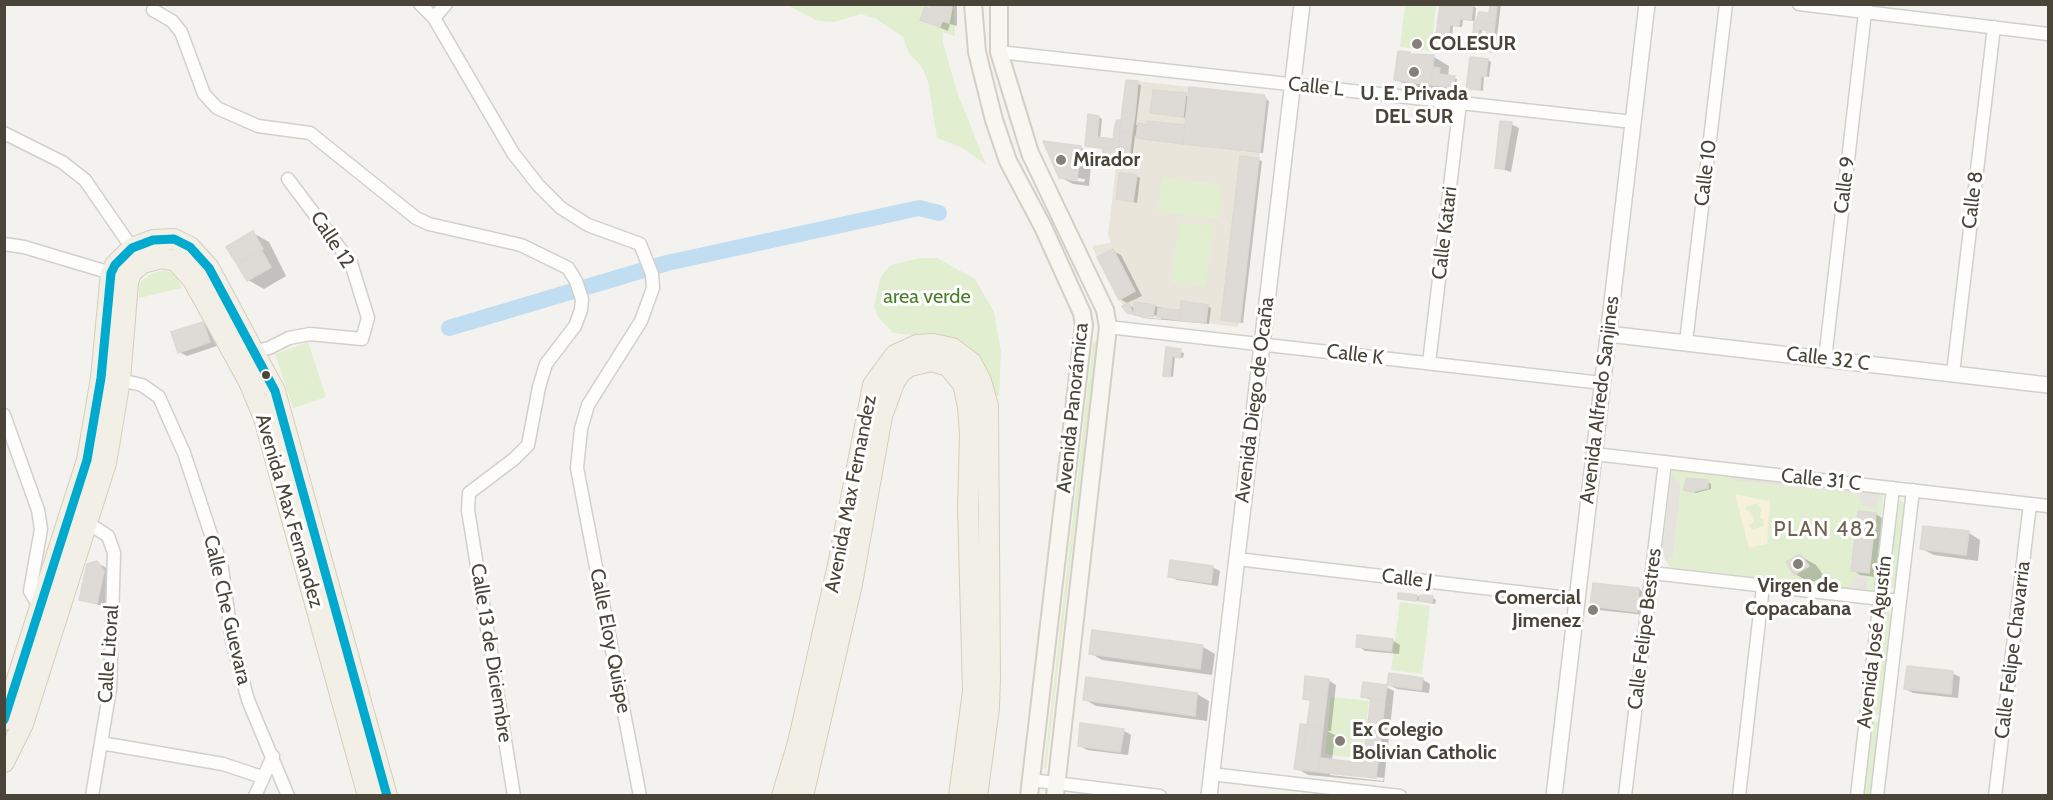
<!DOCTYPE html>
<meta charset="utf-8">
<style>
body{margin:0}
#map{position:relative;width:2053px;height:800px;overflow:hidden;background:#f4f2ee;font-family:Cabin,sans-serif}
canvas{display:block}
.frame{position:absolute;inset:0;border:6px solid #4b4439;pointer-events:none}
</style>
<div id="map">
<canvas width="2053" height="800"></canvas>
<div class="frame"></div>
</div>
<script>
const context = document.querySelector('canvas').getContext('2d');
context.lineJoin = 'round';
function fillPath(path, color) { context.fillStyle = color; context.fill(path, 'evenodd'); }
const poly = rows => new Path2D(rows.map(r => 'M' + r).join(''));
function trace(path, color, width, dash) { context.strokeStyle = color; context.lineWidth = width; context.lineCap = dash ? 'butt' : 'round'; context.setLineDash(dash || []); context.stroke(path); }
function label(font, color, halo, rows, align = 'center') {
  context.font = font + ' Cabin,sans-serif'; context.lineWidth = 6; context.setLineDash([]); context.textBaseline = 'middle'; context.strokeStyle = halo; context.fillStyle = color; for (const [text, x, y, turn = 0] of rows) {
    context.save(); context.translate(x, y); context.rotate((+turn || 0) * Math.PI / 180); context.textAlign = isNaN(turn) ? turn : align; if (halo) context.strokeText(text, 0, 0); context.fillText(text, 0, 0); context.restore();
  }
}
fillPath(poly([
 [1126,80,1264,95,1266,99,1240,322,1237,327,1127,313,1097,257,1092,246,1111,243,1108,235]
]), '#eae5da');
fillPath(poly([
 [787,5,954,5,955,36,943,32,943,43,957,92,986,165,963,148,937,138,928,81,921,66,909,53,903,37,876,19,861,14,835,22,818,21],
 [1405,5,1436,5,1431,51,1400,47],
 [1162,177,1223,185,1219,219,1158,212],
 [1179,222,1213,226,1206,287,1171,282],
 [920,258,937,258,975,279,994,312,1001,352,999,396,985,393,981,381,921,336,893,333,878,317,874,307,880,279,884,272,891,265],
 [164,270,175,274,182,288,139,298,139,285,144,279,152,273],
 [1095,341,1097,342,1046,769,1044,768,1093,342],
 [308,342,326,397,293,408,275,354],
 [1673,470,1857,494,1865,507,1875,509,1878,495,1883,494,1875,587,1871,590,1867,586,1868,578,1857,577,1855,583,1847,588,1670,567,1666,561,1673,556,1681,486,1671,475],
 [1901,500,1904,504,1894,587,1891,589,1888,586,1897,503],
 [1400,602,1430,606,1422,674,1391,670],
 [1889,611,1891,615,1880,715,1873,714,1885,614],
 [1331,697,1369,701,1362,759,1325,754],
 [1872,721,1879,722,1870,795,1864,795]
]), '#e1eecf');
fillPath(poly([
 [1735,494,1770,501,1767,544,1749,548],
 [1758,503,1761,510,1760,518,1763,519,1764,526,1752,530,1749,525,1754,522,1751,512,1746,510,1745,507]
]), '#f7f0da');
fillPath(poly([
 [1671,475,1681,486,1673,556,1666,561,1662,552],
 [1730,476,1783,482,1880,493,1876,509,1864,507,1857,494,1733,480],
 [1856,576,1868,578,1867,587,1871,590,1847,588,1855,583]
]), '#e6e3df');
fillPath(poly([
 [934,4,957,4,957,26,950,24,948,31,922,20,932,11],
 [1442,4,1473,6,1476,8,1475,21,1463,20,1462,27,1453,26,1452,39,1441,38,1438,36],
 [1492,4,1501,4,1495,53,1473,49,1477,39,1481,41,1480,45,1486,46,1489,31,1482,30,1481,36,1474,34,1476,21,1480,14,1490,15],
 [1410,54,1434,57,1449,66,1448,77,1457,79,1456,88,1447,87,1446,93,1412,89,1396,79],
 [1488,60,1491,62,1489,77,1484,76,1483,91,1468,88],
 [1127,82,1141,85,1136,125,1148,126,1186,127,1187,118,1152,112,1185,95,1190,97,1263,97,1269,101,1263,153,1141,139,1135,136,1132,160,1107,159,1103,157,1104,149,1086,145,1099,117,1102,119,1100,139,1114,141,1118,121,1122,122],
 [1511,124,1519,128,1511,172,1496,167],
 [1080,147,1092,154,1089,186,1073,184,1060,177],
 [1068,177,1085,179,1084,182,1068,180],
 [1259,160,1262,161,1243,323,1226,321,1223,319],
 [1136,176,1140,178,1137,203,1118,198],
 [253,233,269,242,286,276,264,289,248,280],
 [1113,251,1121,255,1142,296,1127,303,1120,299],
 [1129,305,1135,308,1154,306,1181,312,1207,306,1211,308,1209,324,1143,318,1128,312],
 [1141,314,1161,316,1161,319,1141,317],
 [203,323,210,328,217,346,187,356,179,352],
 [1167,349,1184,353,1183,358,1175,357,1173,377,1165,375],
 [1708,482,1711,484,1711,489,1696,493,1689,491],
 [1876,514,1883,519,1876,577,1860,575,1853,570],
 [1969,533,1980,540,1978,561,1934,555,1922,549],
 [1800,556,1816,565,1824,576,1811,583,1795,574],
 [97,563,105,567,111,577,105,607,81,599],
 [1212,567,1220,571,1218,586,1177,580,1169,576],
 [1639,589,1646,594,1644,615,1599,610,1592,605],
 [1416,596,1433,598,1436,600,1435,604,1399,598],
 [1392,640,1400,645,1399,654,1365,651,1358,646],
 [1203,647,1215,654,1212,675,1102,660,1090,653],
 [1952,673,1960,677,1958,698,1913,693,1905,689],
 [1087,679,1197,694,1209,701,1207,721,1096,706,1084,699],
 [1422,679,1430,684,1429,693,1397,689,1389,685],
 [1328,680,1336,685,1331,731,1327,731,1335,735,1332,761,1365,764,1372,701,1363,696,1386,687,1394,691,1384,782,1308,775,1296,768,1312,701,1304,698,1306,688],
 [1330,772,1384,778,1383,781,1330,775],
 [1123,730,1131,735,1128,755,1087,750,1079,745]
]), '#0003');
trace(poly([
 [449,328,667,263,919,208,939,213]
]), '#c0ddf1', 16);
const building = poly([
 [933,4,952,7,949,23,942,21,940,27,920,20,925,7,931,9,933,4],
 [1440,4,1473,5,1471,20,1460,19,1459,26,1450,25,1448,38,1436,37,1440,4],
 [1490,4,1497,4,1495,23,1476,21,1479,12,1489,13,1490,4],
 [1474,21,1495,23,1492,52,1471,49,1472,37,1478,38,1477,43,1485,45,1487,30,1479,29,1478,35,1473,35,1474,21],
 [1398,51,1410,52,1410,54,1434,55,1431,85,1394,80,1398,51],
 [1470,57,1488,59,1486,76,1481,76,1480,90,1466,89,1470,57],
 [1433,67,1440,68,1439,74,1455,76,1453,87,1431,85,1433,67],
 [1126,80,1138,81,1135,114,1122,112,1126,80],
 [1189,87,1264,95,1266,99,1260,152,1183,144,1189,87],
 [1153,90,1186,93,1183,117,1150,113,1153,90],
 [1122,112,1135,114,1132,133,1120,131,1122,112],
 [1088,114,1099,116,1097,137,1113,139,1115,125,1117,120,1121,120,1118,150,1085,146,1088,114],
 [1147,121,1185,125,1183,144,1136,138,1138,123,1147,125,1147,121],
 [1500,121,1512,122,1504,169,1495,168,1500,121],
 [1120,131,1132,133,1129,159,1117,157,1120,131],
 [1043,141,1081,146,1077,180,1059,178,1043,141],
 [1103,148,1118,150,1117,159,1102,158,1103,148],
 [1240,156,1259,158,1240,322,1221,320,1240,156],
 [1119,173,1137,175,1133,202,1116,199,1119,173],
 [253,231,263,249,237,264,226,247,253,231],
 [1113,249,1135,291,1119,300,1097,257,1113,249],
 [261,250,271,267,247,281,237,264,261,250],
 [1181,301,1208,305,1206,323,1179,320,1181,301],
 [1134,302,1155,305,1153,317,1134,315,1134,302],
 [1129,303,1133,314,1127,313,1122,306,1129,303],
 [1158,308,1180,310,1179,320,1157,317,1158,308],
 [203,322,210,342,178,353,171,332,203,322],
 [1166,347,1181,349,1180,358,1172,356,1170,377,1163,376,1166,347],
 [1686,478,1708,480,1708,488,1691,492,1684,490,1686,478],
 [1858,511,1876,513,1869,573,1851,571,1858,511],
 [1923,526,1969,531,1966,555,1920,549,1923,526],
 [1800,554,1809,566,1794,575,1786,562,1800,554],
 [1170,560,1213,566,1211,583,1168,577,1170,560],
 [97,561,104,571,97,604,79,600,87,564,97,561],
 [1593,583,1639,588,1637,612,1590,606,1593,583],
 [1398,593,1417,595,1416,601,1398,599,1398,593],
 [1420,595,1433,596,1432,603,1419,601,1420,595],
 [1092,630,1203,645,1200,669,1089,654,1092,630],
 [1357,635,1393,639,1391,651,1356,647,1357,635],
 [1907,666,1953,671,1951,694,1904,689,1907,666],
 [1389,673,1423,678,1421,690,1387,685,1389,673],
 [1305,676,1329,679,1323,727,1307,725,1312,689,1304,689,1305,676],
 [1086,677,1197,693,1195,716,1083,700,1086,677],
 [1363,682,1387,685,1385,700,1361,697,1363,682],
 [1304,689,1312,689,1310,700,1303,699,1304,689],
 [1371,698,1385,700,1376,778,1318,772,1320,758,1363,763,1371,698],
 [1080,723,1124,729,1120,752,1078,746,1080,723],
 [1300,724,1307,725,1304,750,1297,749,1300,724],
 [1307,725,1323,727,1318,772,1294,769,1297,749,1304,750,1307,725]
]);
fillPath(building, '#dedbd6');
trace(building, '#dcd9d4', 1.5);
const minor = poly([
 [420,4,434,18],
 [446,4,434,18,513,153,538,185,561,208,588,225,640,244,652,274,653,288,641,321,588,405,581,429,577,468,640,796],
 [1799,4,2048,34],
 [153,10,172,21,181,32,204,94,217,108,258,126,310,133,416,218,429,224,521,245,568,268,576,281,582,299,581,310,575,326,546,364,539,387,528,445,514,459,469,493,468,510,514,796],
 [999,52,1633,122],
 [4,133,62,162,85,180,132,248],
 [4,244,24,247,111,273],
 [1108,327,1602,383],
 [1686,342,1726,4],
 [249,353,269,348,289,338,310,334,362,339,368,318,351,263,288,179],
 [1825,359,1866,4],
 [1429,363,1460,103],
 [1953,373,1994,27],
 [120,380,142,385,159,397,184,453,222,568,232,641,248,700,288,796],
 [4,415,38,510,41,529,30,591,34,598,45,596],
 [1594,454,2048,506],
 [88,523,108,536,114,553,110,689,92,796],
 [1237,559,1577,599],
 [1652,573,1899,601],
 [101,743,223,764,262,777],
 [1211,774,1400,796],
 [1031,780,1160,796],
 [255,796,273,756],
 [1625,796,1665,462],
 [1739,796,1763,586],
 [1857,796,1893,488],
 [1877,796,1913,490],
 [1995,796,2030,504]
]);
const tertiary = poly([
 [1608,334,2048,385],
 [1209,796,1302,4],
 [1554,796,1647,4]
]);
const secondary = poly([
 [973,4,977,52,994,120,1008,161,1043,227,1082,313,1084,325,1029,796],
 [999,4,999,52,1030,153,1105,310,1108,327,1055,796]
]);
const primary = poly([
 [4,720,87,460,101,378,111,273,115,265,132,248,153,240,174,239,190,247,209,268,275,391,387,796],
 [4,762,23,724,106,463,120,380,128,283,131,273,142,263,162,258,176,261,193,280,249,382,264,418,368,796],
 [782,796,798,743,838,565,873,385,895,355,917,345,933,344,952,348,971,362,981,381,988,406,990,678,989,708,977,796],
 [803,796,852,584,882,416,894,383,901,372,910,366,931,361,948,366,963,384,968,407,970,434,968,508,973,691,959,796]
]);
trace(minor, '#d2d0cb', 15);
trace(tertiary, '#d2d0cb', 18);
trace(secondary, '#d3cfc5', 20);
trace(primary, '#d6cebb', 22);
trace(minor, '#fdfdfc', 12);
trace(tertiary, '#fdfdfc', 15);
trace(secondary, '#f7f6f1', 16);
trace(primary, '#f2efe6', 20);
trace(poly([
 [4,720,87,460,101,378,111,273,115,265,132,248,153,240,174,239,190,247,209,268,275,391,387,796]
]), '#00a9ce', 9);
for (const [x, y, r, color] of [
 [1417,44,6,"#868178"],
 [1414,72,6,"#868178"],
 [1061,160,6,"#868178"],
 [266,375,5,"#4b4439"],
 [1798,564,6,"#868178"],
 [1593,610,6,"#868178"],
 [1340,741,6,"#868178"]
]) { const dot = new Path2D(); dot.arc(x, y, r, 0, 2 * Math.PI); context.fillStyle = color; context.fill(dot); trace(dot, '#fff', 2); }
label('bold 20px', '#4b4439', '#fff', [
 ["COLESUR",1429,44],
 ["U. E. Privada",1414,94,"center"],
 ["DEL SUR",1414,117,"center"],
 ["Mirador",1073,160],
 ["Virgen de",1798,586,"center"],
 ["Copacabana",1798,609,"center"],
 ["Comercial",1581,598,"right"],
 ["Jimenez",1581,621,"right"],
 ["Ex Colegio",1352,730],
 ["Bolivian Catholic",1352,753]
], 'left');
label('20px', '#4b4439', '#fff', [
 ["Calle L",1316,87,6],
 ["Calle 10",1706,173,-83],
 ["Calle 9",1845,185,-83],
 ["Calle 8",1973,200,-83],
 ["Calle Katari",1445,233,-83],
 ["Calle 12",332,240,57],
 ["Calle K",1355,355,7],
 ["Calle 32 C",1828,359,7],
 ["Avenida Diego de Ocaña",1255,400,-83],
 ["Avenida Alfredo Sanjines",1600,400,-83],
 ["Avenida Panorámica",1073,408,-84],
 ["Calle 31 C",1821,480,6],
 ["Avenida Max Fernandez",851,494,-79],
 ["Avenida Max Fernandez",289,511,74],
 ["Calle J",1407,579,7],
 ["Calle Che Guevara",227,610,77],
 ["Calle Felipe Bestres",1645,629,-83],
 ["Calle Eloy Quispe",610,641,79],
 ["Avenida José Agustín",1875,642,-83],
 ["Calle Felipe Chavarria",2013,650,-83],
 ["Calle 13 de Diciembre",491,653,81],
 ["Calle Litoral",109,654,-86]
]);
label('20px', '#4a7f2a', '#fff', [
 ["area verde",927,297]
]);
context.letterSpacing = '1.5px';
label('21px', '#6e6250', '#fff', [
 ["PLAN 482",1825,530]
]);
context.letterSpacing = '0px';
</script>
